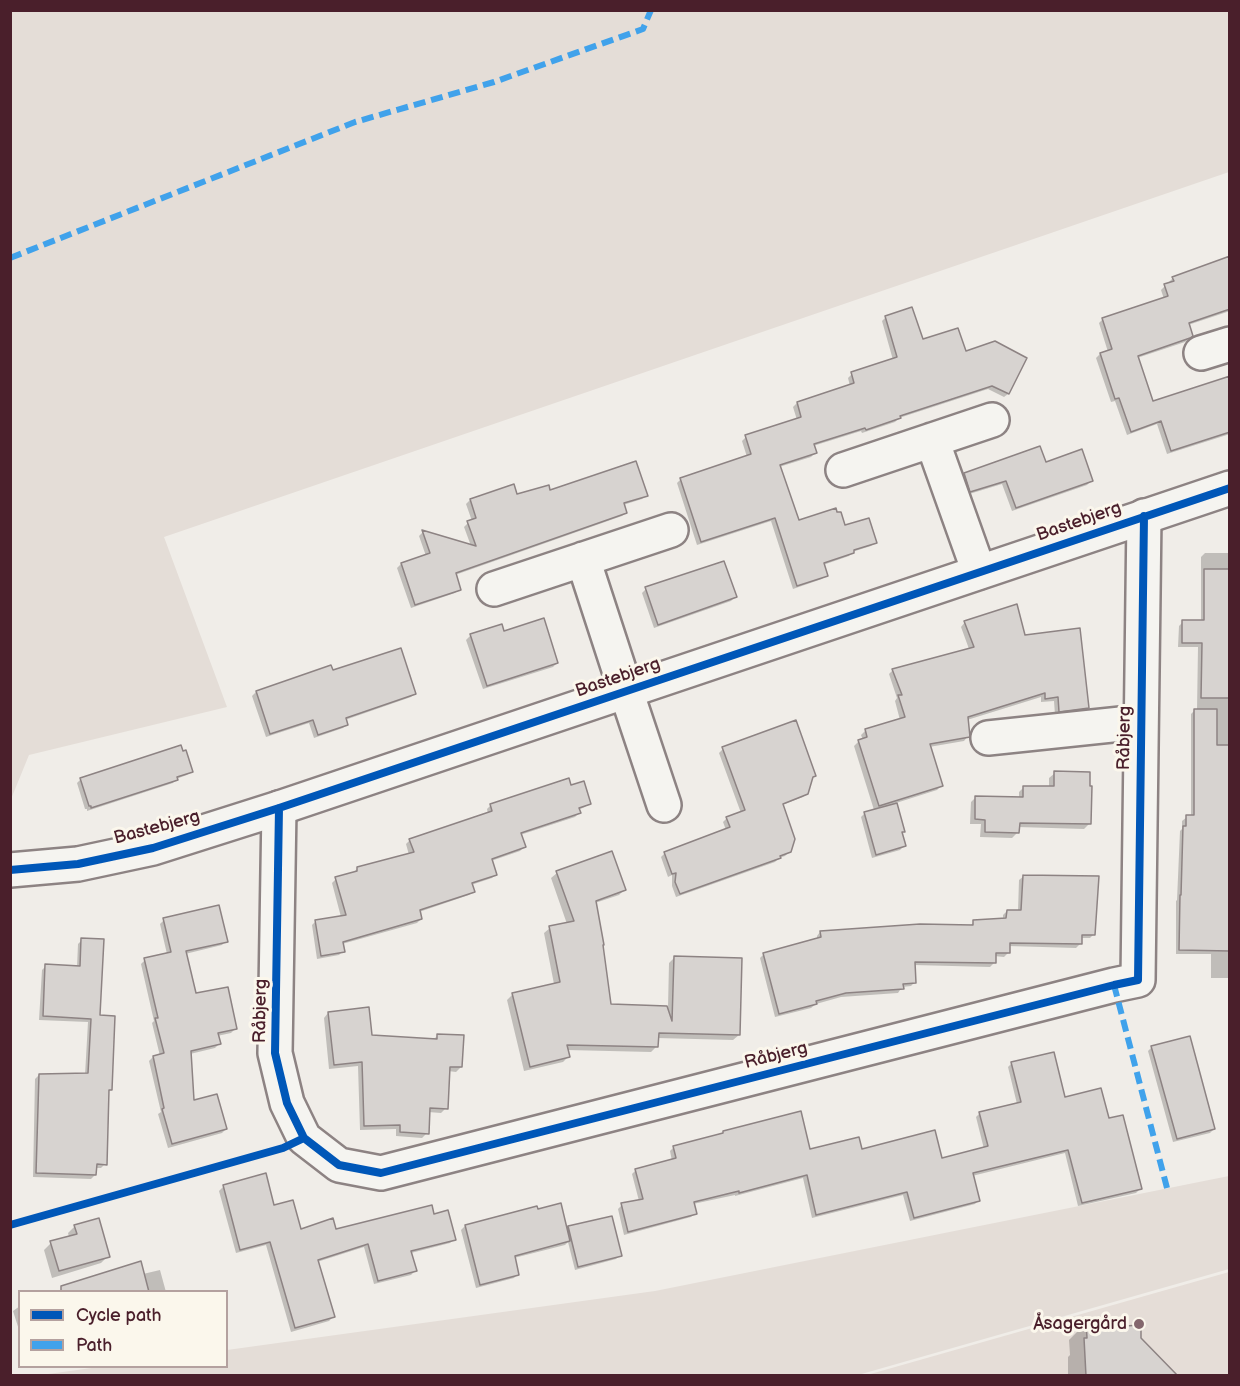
<!DOCTYPE html>
<meta charset="utf-8">
<style>
body{margin:0}
#map{position:relative;width:1240px;height:1386px;overflow:hidden;background:#f0ede8;font-family:"Balsamiq Sans",sans-serif}
canvas{display:block}
.frame{position:absolute;inset:0;border:12px solid #4a1f2b;pointer-events:none}
.legend{position:absolute;left:18px;top:1290px;width:210px;height:78px;box-sizing:border-box;background:#fbf7ec;border:2px solid #b4a19f;margin:0;padding:8px 10px;list-style:none;font-size:18px;color:#4a1f2b}
.legend li{display:flex;align-items:center;gap:12px;height:30px}
.legend b{width:30px;border:2px solid #b4a19f}
</style>
<div id="map">
<canvas width="1240" height="1386"></canvas>
<div class="frame"></div>
<ul class="legend">
<li><b style="height:8px;background:#0057b8"></b>Cycle path</li>
<li><b style="height:8px;background:#40a2eb"></b>Path</li>
</ul>
</div>
<script>
const context = document.querySelector('canvas').getContext('2d');
context.lineJoin = 'round';
function fillPath(path, color) { context.fillStyle = color; context.fill(path, 'evenodd'); }
const poly = rows => new Path2D(rows.map(r => 'M' + r).join(''));
function trace(path, color, width, dash) { context.strokeStyle = color; context.lineWidth = width; context.lineCap = dash ? 'butt' : 'round'; context.setLineDash(dash || []); context.stroke(path); }
function label(font, color, halo, rows, align = 'center') {
  context.font = font + ' "Balsamiq Sans",sans-serif'; context.lineWidth = 6; context.setLineDash([]); context.textBaseline = 'middle'; context.strokeStyle = halo; context.fillStyle = color; for (const [text, x, y, turn = 0] of rows) {
    context.save(); context.translate(x, y); context.rotate((+turn || 0) * Math.PI / 180); context.textAlign = isNaN(turn) ? turn : align; if (halo) context.strokeText(text, 0, 0); context.fillText(text, 0, 0); context.restore();
  }
}
fillPath(poly([
 [1229,1272,1229,1375,867,1375]
]), '#e5ddd7');
fillPath(poly([
 [11,10,1229,11,1229,172,164,537,227,707,29,755,11,799],
 [1229,1176,1229,1269,858,1375,41,1375,106,1366,226,1366,227,1350,655,1291]
]), '#e4ddd7');
fillPath(poly([
 [1230,261,1230,311,1188,325,1192,336,1185,342,1137,358,1152,403,1230,378,1230,434,1167,454,1157,424,1127,435,1115,401,1111,402,1096,358,1100,354,1108,352,1099,323,1103,319,1164,299,1161,290,1165,286,1170,284,1169,282,1173,278],
 [886,317,922,341,965,353,1025,358,1008,394,1004,397,988,389,899,418,895,422,862,433,861,431,813,446,815,453,811,457,779,467,798,522,844,527,875,542,871,546,852,552,849,556,823,565,826,575,822,579,793,589,771,521,697,545,677,483,681,479,747,457,742,441,746,437,797,420,793,407,797,403,850,386,848,378,852,374,893,360,882,321],
 [1045,464,1091,481,1087,485,1012,511,1002,484,966,495,960,478,964,474],
 [513,485,516,495,550,492,646,495,642,499,623,505,626,512,622,516,455,575,459,589,455,593,411,608,397,568,401,564,426,556,419,536,423,532,471,546,464,527,468,523,472,521,466,504,470,500],
 [1205,553,1230,553,1230,978,1211,978,1211,954,1176,954,1176,901,1177,900,1180,831,1182,829,1182,821,1187,817,1191,817,1191,714,1195,710,1197,710,1198,647,1178,647,1179,626,1183,622,1201,622,1201,557],
 [646,589,735,597,731,601,654,628,642,593],
 [965,622,1024,637,1088,708,1083,712,1055,715,1054,701,1041,702,1041,697,967,720,968,736,964,741,929,747,941,786,937,790,896,803,903,831,901,833,904,846,900,850,872,858,861,817,865,813,874,810,854,746,859,741,863,740,861,735,866,730,900,720,895,701,897,698,889,674,893,670,969,649,961,627],
 [501,626,503,633,557,663,553,667,483,689,466,640,470,636],
 [256,692,415,693,411,697,345,720,347,724,343,728,314,738,309,723,266,737,252,696],
 [723,749,815,776,811,779,807,793,803,797,782,805,790,851,785,856,779,858,775,862,676,897,672,886,672,875,668,877,661,857,665,853,726,830,723,822,727,818,741,813,719,753],
 [191,771,187,775,176,779,173,783,87,811,87,809,85,809,77,783,81,779],
 [1055,773,1089,824,1084,829,1018,827,1018,832,1012,838,980,837,981,824,970,824,971,802,976,797,1019,798,1019,792,1024,787,1049,787,1049,778],
 [570,786,589,803,585,807,578,810,579,813,575,817,520,835,524,847,520,851,491,861,496,874,492,878,471,885,473,891,469,895,419,912,421,919,417,923,342,944,343,951,339,955,317,959,312,925,316,921,341,917,332,883,336,879,353,873,357,869,409,855,406,844,410,840,488,814,487,809,491,805],
 [557,873,624,890,619,895,595,903,610,1006,668,1007,669,963,674,958,739,1035,733,1040,657,1038,657,1046,651,1052,567,1050,568,1057,563,1062,524,1071,507,1000,513,994,554,984,544,933,550,928,567,924,551,878],
 [1024,876,1094,934,1090,938,1080,938,1080,944,1076,948,1008,946,1008,953,1004,957,994,956,994,963,990,967,914,965,915,982,911,986,902,987,898,993,841,997,816,1004,811,1008,775,1017,760,958,764,954,817,940,817,936,820,932,970,926,974,922,1003,920,1003,915,1007,911,1018,911,1019,880],
 [164,920,226,941,222,945,185,954,195,995,235,1029,231,1033,217,1036,219,1044,215,1048,190,1054,192,1102,226,1129,222,1133,168,1148,158,1114,161,1112,149,1061,153,1057,160,1056,152,1023,154,1021,141,964,145,960,167,954,160,924],
 [82,940,111,1089,108,1092,105,1164,101,1168,95,1168,95,1175,91,1179,33,1177,35,1079,39,1075,85,1075,88,1022,39,1020,42,970,46,966,77,967,78,944],
 [328,1013,371,1036,433,1040,438,1035,461,1067,456,1072,448,1071,446,1108,441,1113,428,1112,427,1133,422,1138,396,1136,396,1129,360,1130,358,1066,329,1069,324,1018],
 [1152,1047,1214,1129,1210,1133,1173,1142,1148,1051],
 [1012,1063,1064,1099,1108,1120,1140,1189,1136,1193,1078,1206,1065,1153,972,1176,979,1200,975,1204,910,1221,903,1195,812,1218,803,1178,735,1196,735,1195,693,1204,695,1213,691,1217,624,1235,618,1209,622,1205,639,1201,632,1174,636,1170,672,1161,670,1151,674,1147,809,1151,861,1150,941,1159,984,1149,976,1117,980,1113,1017,1104,1008,1067],
 [265,1175,273,1207,300,1231,335,1231,433,1216,454,1239,450,1243,411,1253,415,1271,411,1275,374,1284,364,1247,317,1262,333,1317,329,1321,291,1332,266,1245,236,1253,219,1191,223,1187],
 [75,1226,108,1256,101,1263,52,1278,44,1250,51,1243,69,1237,68,1233],
 [465,1226,566,1231,569,1228,620,1255,616,1259,575,1270,568,1242,565,1245,514,1258,518,1274,514,1278,476,1288,461,1230],
 [160,1270,166,1292,97,1292,143,1274],
 [20,1306,20,1333,13,1311],
 [1087,1322,1123,1328,1176,1376,1068,1376,1068,1357,1070,1355,1069,1340]
]), '#0003');
const building = poly([
 [1230,256,1230,309,1189,323,1193,336,1190,338,1138,356,1153,401,1230,376,1230,432,1171,451,1161,421,1131,432,1119,398,1115,399,1100,353,1112,349,1102,318,1168,296,1164,284,1174,281,1172,277,1230,256],
 [912,307,923,339,958,328,966,351,995,341,1027,358,1009,394,992,386,900,416,901,418,866,430,865,428,814,444,817,453,780,465,799,520,836,508,837,512,841,512,845,525,869,518,877,543,854,550,854,553,824,563,828,576,797,586,775,518,701,542,680,478,751,454,745,435,801,417,797,402,854,383,851,372,897,357,885,316,912,307],
 [1040,446,1046,462,1082,449,1093,481,1016,508,1006,481,970,492,964,473,1040,446],
 [636,461,648,496,624,503,627,513,456,573,461,590,415,605,401,563,430,553,422,530,476,546,467,521,476,518,470,499,514,484,517,494,549,485,550,490,636,461],
 [724,561,737,597,658,625,645,587,724,561],
 [1204,569,1230,569,1230,698,1201,698,1202,643,1182,643,1182,620,1204,620,1204,569],
 [1017,604,1025,635,1080,628,1089,708,1059,712,1058,697,1045,699,1045,693,968,717,970,737,930,744,943,786,879,806,858,740,867,737,865,729,905,717,898,695,902,695,892,669,974,647,964,621,1017,604],
 [544,618,558,663,487,686,470,634,502,624,504,631,544,618],
 [401,648,416,694,346,718,348,725,318,735,313,720,270,734,256,691,331,665,333,670,401,648],
 [1194,709,1217,709,1217,745,1230,745,1230,951,1179,950,1180,895,1181,895,1183,826,1186,826,1186,815,1194,815,1194,709],
 [796,720,816,776,813,777,808,794,783,804,795,839,791,852,780,856,781,858,680,894,675,882,676,873,672,874,664,852,730,827,726,817,745,810,722,747,796,720],
 [181,745,183,751,186,750,193,772,177,777,178,780,91,808,91,806,89,806,80,778,181,745],
 [1054,771,1090,772,1090,786,1092,786,1091,824,1020,823,1019,833,985,832,985,820,975,819,975,796,1023,797,1023,786,1054,786,1054,771],
 [569,778,571,785,584,781,591,804,579,808,581,813,521,833,526,847,492,859,497,875,472,883,475,892,420,910,422,919,343,942,345,952,321,956,315,920,346,915,335,877,357,871,357,867,414,852,409,839,492,811,490,804,569,778],
 [897,803,905,832,902,832,906,846,876,855,864,812,897,803],
 [612,851,626,890,596,901,604,945,603,945,611,1004,667,1006,672,1021,674,956,742,958,740,1035,659,1033,658,1047,567,1045,570,1057,530,1067,512,993,560,982,549,926,574,921,556,871,612,851],
 [1023,875,1099,876,1095,935,1082,935,1082,944,1010,943,1010,953,996,953,996,963,915,962,916,983,903,984,904,989,846,993,816,1001,817,1004,779,1014,763,953,821,937,820,931,920,924,973,925,973,920,1006,918,1007,910,1021,910,1023,875],
 [219,905,228,942,186,951,196,993,228,987,237,1029,218,1033,221,1044,191,1051,194,1100,217,1094,227,1129,172,1144,162,1109,164,1108,153,1056,164,1053,155,1018,158,1018,144,958,171,952,163,918,219,905],
 [81,938,104,939,100,1015,115,1016,112,1090,109,1090,107,1165,97,1164,96,1175,36,1173,39,1074,88,1073,91,1019,43,1016,45,964,80,966,81,938],
 [369,1007,372,1035,437,1039,437,1034,464,1035,462,1067,450,1067,448,1109,430,1108,429,1134,400,1132,400,1125,364,1126,362,1062,334,1065,328,1012,369,1007],
 [1190,1036,1215,1129,1177,1139,1151,1046,1190,1036],
 [1054,1052,1065,1097,1101,1088,1109,1118,1123,1115,1142,1189,1082,1203,1068,1150,973,1173,980,1201,914,1218,907,1192,816,1215,807,1175,739,1193,739,1191,694,1202,697,1214,628,1232,621,1203,643,1199,635,1169,676,1158,673,1146,723,1133,723,1131,801,1111,810,1149,859,1137,862,1149,935,1130,942,1158,988,1146,979,1112,1021,1102,1011,1062,1054,1052],
 [266,1173,274,1205,293,1200,301,1229,333,1218,336,1229,432,1205,434,1214,448,1210,456,1240,411,1251,417,1271,378,1281,368,1244,318,1260,335,1317,295,1328,270,1242,240,1250,223,1185,266,1173],
 [561,1203,570,1241,515,1256,519,1275,480,1285,465,1225,537,1206,538,1209,561,1203],
 [612,1216,622,1256,578,1267,568,1226,612,1216],
 [99,1218,110,1257,59,1271,50,1241,77,1234,74,1225,99,1218],
 [141,1261,149,1292,61,1292,61,1286,141,1261],
 [1125,1319,1125,1326,1141,1325,1141,1338,1178,1376,1086,1376,1084,1338,1087,1338,1086,1321,1125,1319]
]);
fillPath(building, '#d7d3d0');
trace(building, '#8d8383', 1.5);
const minor = poly([
 [1201,353,1230,344],
 [932,440,979,572],
 [843,470,992,420],
 [583,559,626,691,664,805],
 [494,589,671,530],
 [988,738,1140,722],
 [279,808,275,1053,287,1103,304,1138,339,1165,381,1173,1114,985,1138,980,1144,516]
]);
const tertiary = poly([
 [10,870,78,864,153,848,279,808,1230,488]
]);
trace(minor, '#8d8383', 38);
trace(tertiary, '#8d8383', 38);
trace(minor, '#f5f4f0', 33);
trace(tertiary, '#f5f4f0', 33);
trace(poly([
 [10,258,355,122,494,82,643,29,651,10],
 [1114,985,1167,1188]
]), '#40a2eb', 6, [12, 6]);
trace(poly([
 [279,808,275,1053,287,1103,304,1138,339,1165,381,1173,1114,985,1138,980,1144,516],
 [10,870,78,864,153,848,279,808,1230,488],
 [10,1225,283,1148,304,1138]
]), '#0057b8', 8);
for (const [x, y, r, color] of [
 [1139,1324,6,"#84676d"]
]) { const dot = new Path2D(); dot.arc(x, y, r, 0, 2 * Math.PI); context.fillStyle = color; context.fill(dot); trace(dot, '#fbf7ec', 2); }
label('18px', '#4a1f2b', '#fbf7ec', [
 ["Bastebjerg",1079,522,-19],
 ["Bastebjerg",618,678,-19],
 ["Råbjerg",1125,738,-89],
 ["Bastebjerg",157,828,-15],
 ["Råbjerg",261,1011,-89],
 ["Råbjerg",776,1056,-14]
]);
label('18px', '#4a1f2b', '#fbf7ec', [
 ["Åsagergård",1127,1324]
], 'right');
</script>
